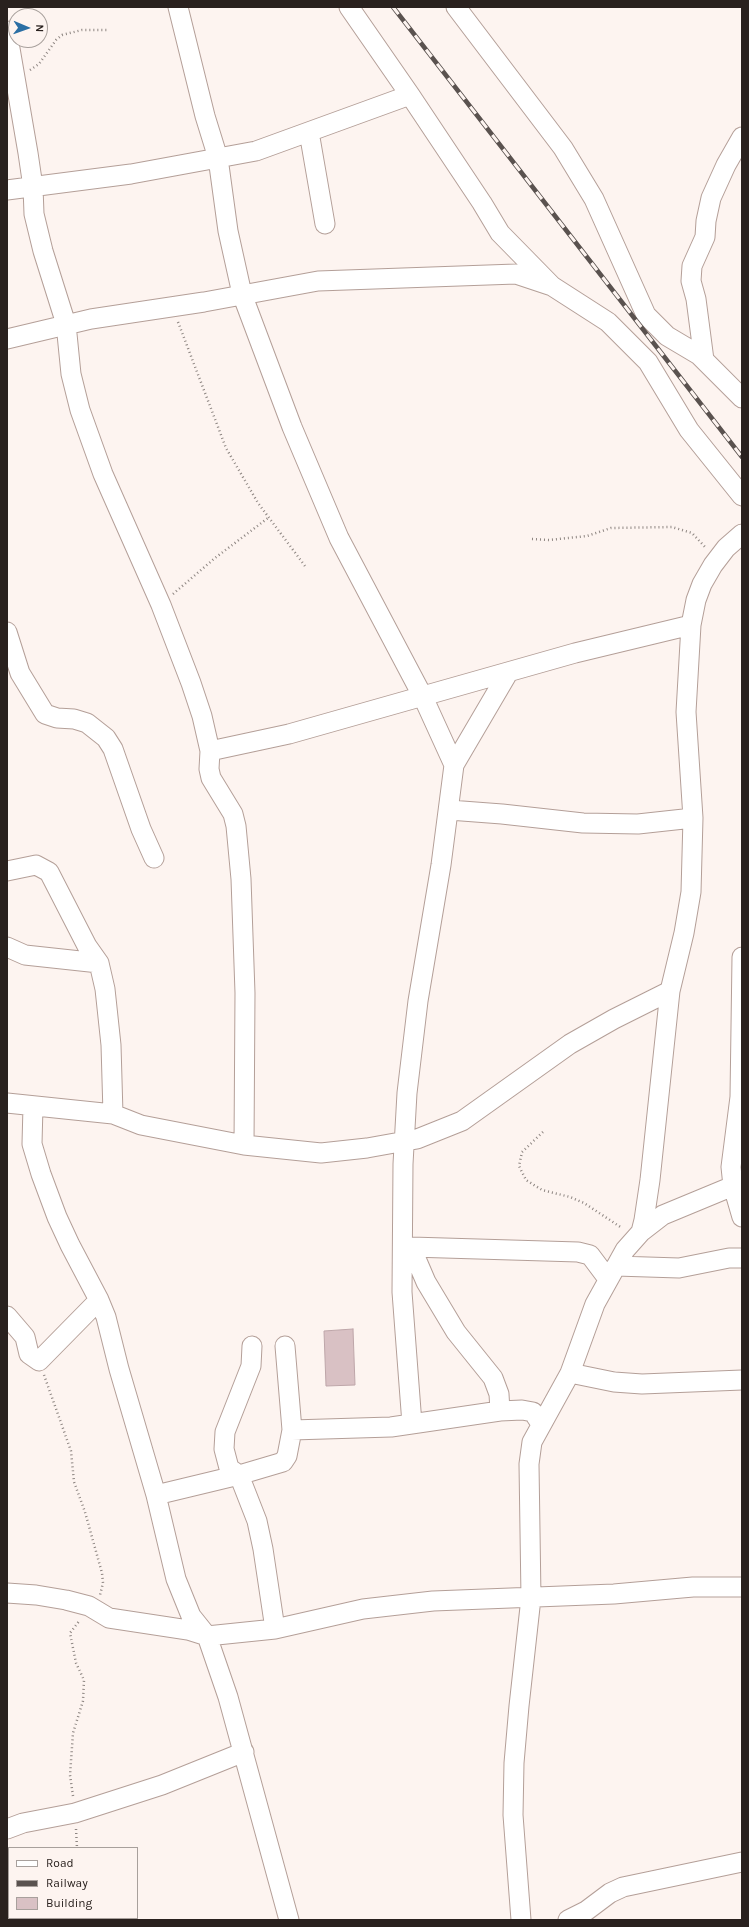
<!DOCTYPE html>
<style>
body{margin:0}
#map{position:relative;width:749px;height:1927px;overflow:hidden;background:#fdf4f0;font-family:Karla,sans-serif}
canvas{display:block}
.frame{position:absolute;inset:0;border:8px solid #29211e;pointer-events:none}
.legend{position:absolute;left:8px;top:1847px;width:130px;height:72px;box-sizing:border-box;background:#fdf4f0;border:1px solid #a8a09c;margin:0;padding:5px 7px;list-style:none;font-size:12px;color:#29211e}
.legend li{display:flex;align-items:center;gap:8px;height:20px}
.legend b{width:20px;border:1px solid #a8a09c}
.north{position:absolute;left:8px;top:8px;width:40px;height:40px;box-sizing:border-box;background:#fdf4f0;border:1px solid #a8a09c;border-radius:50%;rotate:92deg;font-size:11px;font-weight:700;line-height:16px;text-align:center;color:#29211e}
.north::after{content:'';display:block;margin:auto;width:14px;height:18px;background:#2b6fa4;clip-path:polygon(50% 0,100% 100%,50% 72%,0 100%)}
</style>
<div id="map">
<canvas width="749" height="1927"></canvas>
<div class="frame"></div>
<ul class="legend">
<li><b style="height:5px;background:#fff"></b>Road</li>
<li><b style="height:5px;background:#5a524f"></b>Railway</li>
<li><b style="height:11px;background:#d9c1c4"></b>Building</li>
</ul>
<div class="north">N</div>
</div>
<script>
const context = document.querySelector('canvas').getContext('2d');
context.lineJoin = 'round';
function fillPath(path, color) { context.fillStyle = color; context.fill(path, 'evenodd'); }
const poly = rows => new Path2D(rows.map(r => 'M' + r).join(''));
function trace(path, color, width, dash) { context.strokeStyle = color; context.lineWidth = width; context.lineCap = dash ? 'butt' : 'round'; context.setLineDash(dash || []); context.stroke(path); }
const building = poly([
 [353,1329,355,1385,326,1386,324,1331,353,1329]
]);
fillPath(building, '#d9c1c4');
trace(building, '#bea6a9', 1);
const minor = poly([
 [178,7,205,116,218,158,228,231,242,294,292,427,339,538,423,697,454,765],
 [349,7,410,95,482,203,500,233,552,286,608,322,648,362,689,430,742,496],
 [456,7,563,148,594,199,646,315,667,336,699,355,742,398],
 [7,31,28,153,33,187,34,214,43,251,66,324,71,374,80,410,103,474,161,605,191,683,202,716,210,751,289,734,575,653,691,625],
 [309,132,325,224],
 [7,190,131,174,256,151,410,95],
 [7,339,91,319,204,302,318,281,516,274,549,285],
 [704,360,696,299,691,281,692,266,705,237,706,221,711,198,726,165,742,137],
 [7,632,20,673,45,714,57,718,74,719,87,723,106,738,113,749,141,829,154,858],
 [210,751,209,769,211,778,233,814,236,826,241,879,245,993,244,1145],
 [449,810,502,814,583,823,638,824,693,818],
 [7,871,36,865,49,872,87,946,99,963,105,989,111,1045,113,1114],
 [7,947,25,955,99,963],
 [742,957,740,1097,731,1167,733,1186,742,1217],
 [7,1103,113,1114,141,1125,244,1145,321,1153,367,1148,417,1139,462,1121,570,1044,614,1019,670,991],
 [33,1106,32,1144,41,1174,57,1217,70,1245,99,1300,106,1317,119,1369,156,1495,176,1579,191,1616,207,1636,228,1697,289,1920],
 [641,1232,663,1215,733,1186,742,1185],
 [411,1247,426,1282,456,1332,493,1378,499,1394,500,1411],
 [403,1249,411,1247,578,1252,590,1255,608,1279],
 [616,1266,679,1268,729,1258,742,1258],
 [7,1316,25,1337,29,1354,39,1361,99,1300],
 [252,1346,251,1366,225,1432,224,1449,229,1468,239,1475,257,1521,263,1549,275,1629],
 [285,1346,292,1430],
 [570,1373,614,1382,642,1384,742,1380],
 [412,1424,402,1292,403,1164,407,1093,418,1001,441,865,454,765,508,673],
 [156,1495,239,1475,283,1462,287,1456,292,1430,391,1427,500,1411,522,1410,533,1412,541,1424],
 [7,1593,36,1595,66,1600,89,1606,109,1618,188,1630,207,1636,275,1629,363,1609,433,1601,614,1594,693,1587,742,1587],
 [7,1829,23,1823,75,1813,162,1785,244,1752],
 [521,1920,513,1815,514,1763,519,1706,531,1598,529,1464,532,1442,570,1373,595,1304,625,1250,641,1232,644,1220,650,1180,670,991,684,933,691,892,693,818,686,712,691,625,696,600,702,584,713,565,726,548,742,534],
 [568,1920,586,1911,610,1893,623,1887,742,1862]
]);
trace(minor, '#b49f98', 21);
trace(poly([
 [30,70,39,64,56,40,62,35,82,30,107,30],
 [178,322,226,448,258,503,305,566],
 [532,539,549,540,587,536,611,528,672,527,692,533,706,548],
 [173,594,215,558,268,518],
 [543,1132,522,1152,519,1166,526,1180,542,1190,570,1197,584,1203,622,1228],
 [44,1375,71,1451,74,1482,85,1512,102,1573,103,1583,100,1595],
 [73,1796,70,1775,73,1733,83,1701,84,1680,76,1663,70,1633,80,1620],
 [76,1829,77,1848],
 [90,1918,91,1920]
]), '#8e8682', 2.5, [1, 3]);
trace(minor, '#fff', 19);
const rail = poly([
 [393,7,742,457]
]);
trace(rail, '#5a524f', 4.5);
trace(rail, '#fdf4f0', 3, [9]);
</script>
